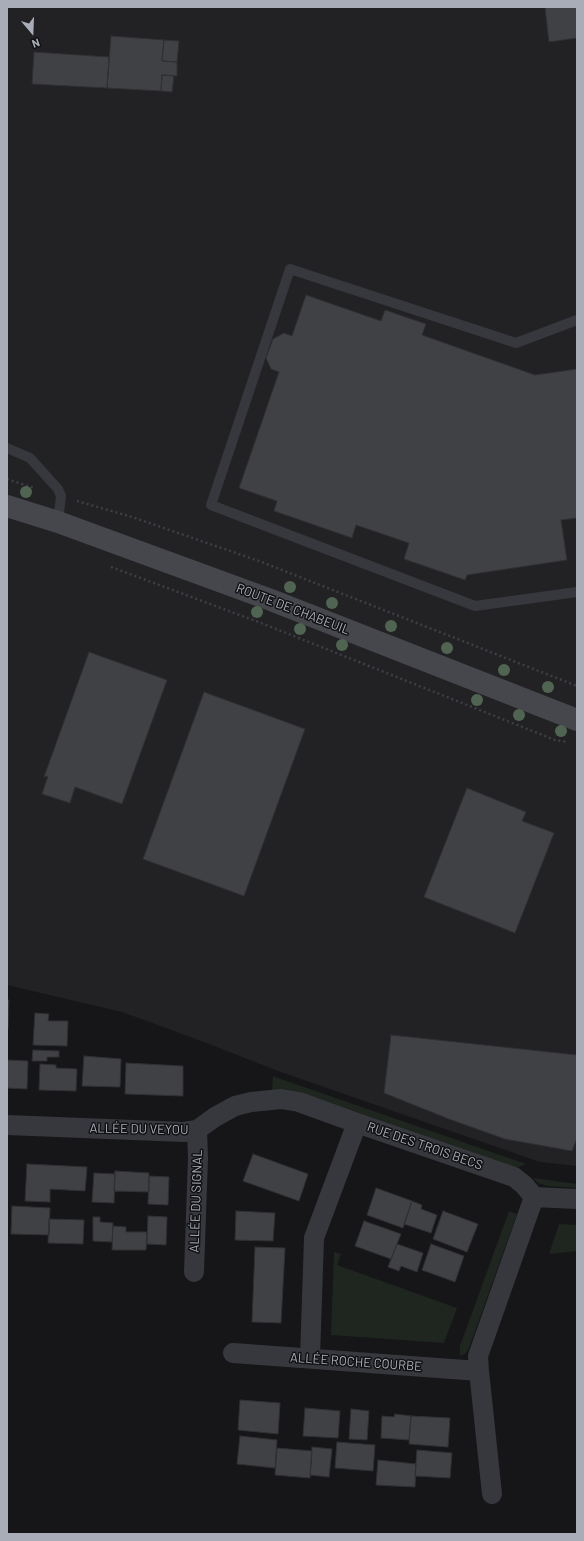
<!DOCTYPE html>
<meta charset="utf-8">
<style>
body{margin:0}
#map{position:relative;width:584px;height:1541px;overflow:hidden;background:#161618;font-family:Barlow,sans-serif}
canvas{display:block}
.frame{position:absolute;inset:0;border:8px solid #a8adb8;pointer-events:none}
.north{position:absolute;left:12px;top:12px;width:40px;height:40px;-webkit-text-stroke:3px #111113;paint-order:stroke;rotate:161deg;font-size:11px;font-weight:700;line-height:16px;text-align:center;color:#a8adb8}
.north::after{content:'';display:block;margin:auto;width:14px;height:18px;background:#a8adb8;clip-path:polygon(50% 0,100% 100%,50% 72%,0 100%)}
</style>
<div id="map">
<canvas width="584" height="1541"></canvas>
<div class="frame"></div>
<div class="north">N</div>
</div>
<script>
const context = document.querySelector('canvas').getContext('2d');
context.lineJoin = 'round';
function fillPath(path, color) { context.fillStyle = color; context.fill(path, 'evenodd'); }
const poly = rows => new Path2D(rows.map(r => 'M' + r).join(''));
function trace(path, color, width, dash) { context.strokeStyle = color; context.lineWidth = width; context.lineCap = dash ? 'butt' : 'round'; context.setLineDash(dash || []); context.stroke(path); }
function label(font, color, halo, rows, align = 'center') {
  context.font = font + ' Barlow,sans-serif'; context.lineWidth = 3; context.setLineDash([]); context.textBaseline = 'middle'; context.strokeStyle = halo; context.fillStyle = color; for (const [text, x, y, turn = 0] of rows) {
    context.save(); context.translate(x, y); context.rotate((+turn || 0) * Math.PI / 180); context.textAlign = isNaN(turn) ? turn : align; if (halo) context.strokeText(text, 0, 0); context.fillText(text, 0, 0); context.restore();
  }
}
fillPath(poly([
 [7,7,577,7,577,1166,540,1162,278,1071,204,1042,122,1012,7,985]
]), '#222225');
fillPath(poly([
 [273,1076,278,1078,526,1164,516,1168,311,1096,272,1091],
 [533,1178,577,1184,577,1188,548,1186,538,1183],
 [509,1211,517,1214,469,1348,466,1353,460,1356,460,1346],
 [559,1224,577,1225,577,1251,549,1254],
 [334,1252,341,1254,337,1265,457,1308,444,1343,331,1335]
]), '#1e261f');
const building = poly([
 [545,7,577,7,577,38,549,42,545,7],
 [111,36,164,40,162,61,177,62,177,76,162,75,161,91,107,88,111,36],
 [164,40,179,41,177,62,162,61,164,40],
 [34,52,109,57,107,88,32,84,34,52],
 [162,75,174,76,172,92,161,91,162,75],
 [306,295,381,321,385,310,426,324,422,335,535,375,577,369,577,518,561,520,567,560,467,575,465,580,404,559,409,543,356,525,352,538,274,511,277,501,239,488,279,372,271,369,266,358,273,339,284,333,292,336,306,295],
 [89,652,167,680,122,804,75,787,70,803,42,794,48,776,44,777,89,652],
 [204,692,305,729,244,896,143,859,204,692],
 [467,788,526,812,522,821,554,833,515,933,424,897,467,788],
 [7,1000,9,1000,8,1029,7,1029,7,1000],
 [35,1013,49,1014,48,1021,68,1021,67,1046,33,1045,35,1013],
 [391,1035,577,1055,577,1138,572,1151,505,1139,449,1119,384,1093,391,1035],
 [33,1050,59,1051,59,1057,47,1057,47,1061,32,1061,33,1050],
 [84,1056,121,1059,120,1087,82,1086,84,1056],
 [7,1060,28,1061,27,1089,7,1088,7,1060],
 [126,1063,183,1066,183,1096,125,1094,126,1063],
 [40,1064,56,1065,56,1068,77,1069,76,1091,39,1090,40,1064],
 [253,1154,308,1174,299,1201,243,1181,253,1154],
 [27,1164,87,1167,85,1191,50,1189,50,1202,25,1201,27,1164],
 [115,1171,149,1173,149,1192,114,1191,115,1171],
 [94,1173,115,1174,114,1203,92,1202,94,1173],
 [149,1176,169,1177,168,1205,148,1204,149,1176],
 [376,1188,412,1201,403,1228,367,1215,376,1188],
 [412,1201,422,1205,421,1209,437,1215,431,1233,404,1224,412,1201],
 [12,1206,50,1208,49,1235,11,1234,12,1206],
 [236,1211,275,1213,273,1241,235,1240,236,1211],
 [443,1211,478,1224,467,1252,433,1239,443,1211],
 [148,1216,167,1217,166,1245,147,1244,148,1216],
 [93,1217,100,1217,100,1222,113,1223,112,1242,93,1241,93,1217],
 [49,1219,84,1220,83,1244,48,1243,49,1219],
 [364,1221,401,1234,391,1259,355,1246,364,1221],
 [113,1226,126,1227,126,1232,147,1232,146,1250,112,1250,113,1226],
 [397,1244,423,1253,417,1272,401,1266,399,1271,388,1267,397,1244],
 [431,1244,464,1256,455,1282,422,1270,431,1244],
 [255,1247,285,1248,281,1323,252,1322,255,1247],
 [240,1400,280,1403,278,1434,238,1430,240,1400],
 [305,1408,340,1411,338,1438,303,1436,305,1408],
 [351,1409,369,1411,367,1440,349,1439,351,1409],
 [395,1414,411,1416,409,1440,381,1438,382,1416,394,1417,395,1414],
 [411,1416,450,1418,448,1447,409,1444,411,1416],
 [240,1436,277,1440,275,1468,237,1464,240,1436],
 [337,1442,375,1445,373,1471,335,1468,337,1442],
 [312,1447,332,1449,329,1477,310,1475,312,1447],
 [277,1448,312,1451,310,1478,275,1475,277,1448],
 [417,1450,452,1453,450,1478,415,1476,417,1450],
 [378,1460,416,1464,415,1487,376,1485,378,1460]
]);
fillPath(building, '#404145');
trace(building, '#303034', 1);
trace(poly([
 [7,479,34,488],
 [77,501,132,517,259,561,577,686],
 [111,567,261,623,555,740,567,742]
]), '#3d3f44', 2.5, [2, 3]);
trace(poly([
 [577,320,516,343,290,269,211,505,475,606,577,592],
 [7,448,30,458,58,489,61,496,58,522]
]), '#37383d', 10);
trace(poly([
 [7,1125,184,1132,197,1130,215,1117,235,1106,251,1102,281,1099,299,1102,357,1123],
 [194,1272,198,1158,197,1130],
 [233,1353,479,1371],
 [310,1358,314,1238,357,1123,514,1177,524,1185,534,1197],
 [492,1494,479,1371,478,1356,534,1197,577,1199]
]), '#37383d', 20);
trace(poly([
 [7,506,58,522,271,600,577,720]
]), '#45474d', 22);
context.fillStyle = '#506452';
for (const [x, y] of [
 [26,492],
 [290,587],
 [332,603],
 [257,612],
 [391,626],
 [300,629],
 [342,645],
 [447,648],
 [504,670],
 [548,687],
 [477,700],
 [519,715],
 [561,731]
]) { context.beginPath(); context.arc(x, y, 6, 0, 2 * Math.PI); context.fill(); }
label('13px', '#a8adb8', '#111113', [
 ["ROUTE DE CHABEUIL",293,609,21],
 ["ALLÉE DU VEYOU",139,1129,1],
 ["RUE DES TROIS BECS",425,1146,19],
 ["ALLÉE DU SIGNAL",196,1201,-88],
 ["ALLÉE ROCHE COURBE",356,1362,4]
]);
</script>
